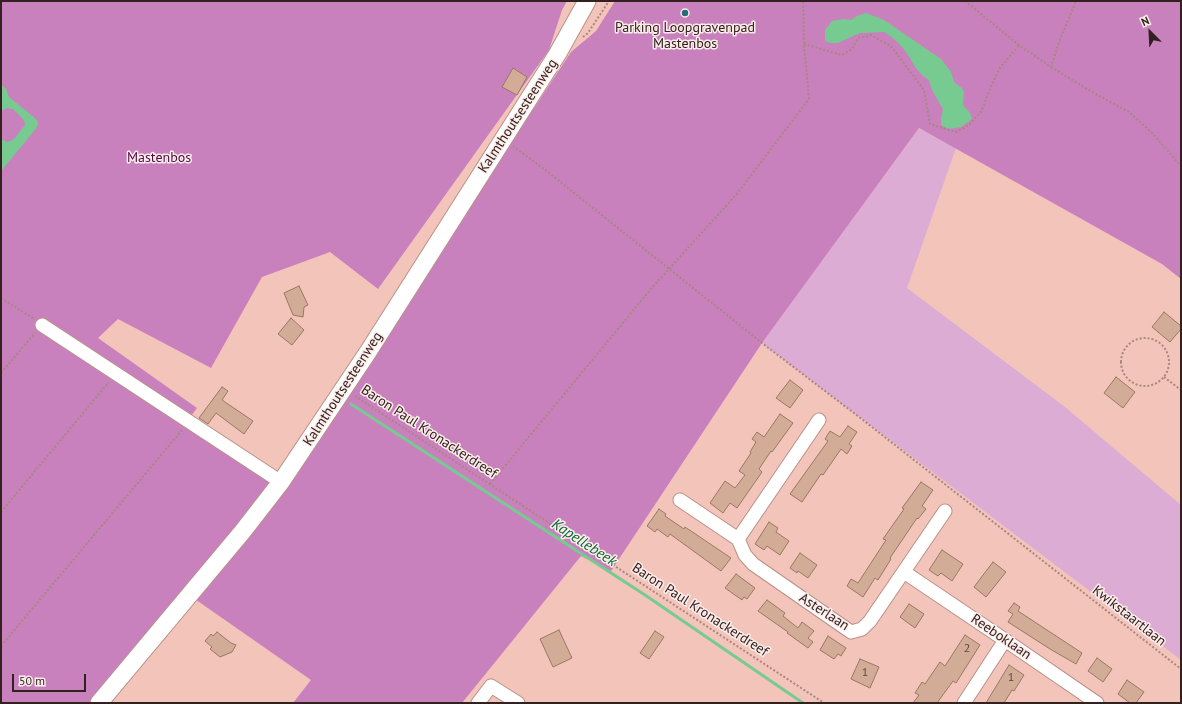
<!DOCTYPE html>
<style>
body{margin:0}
#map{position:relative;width:1182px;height:704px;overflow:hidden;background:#f2c4ba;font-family:"PT Sans",sans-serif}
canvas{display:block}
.frame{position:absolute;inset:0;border:2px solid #32211e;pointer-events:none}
.north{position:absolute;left:1130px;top:12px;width:40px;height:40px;-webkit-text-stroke:3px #fcedea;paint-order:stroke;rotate:336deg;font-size:11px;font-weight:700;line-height:16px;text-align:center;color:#32211e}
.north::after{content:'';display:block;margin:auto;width:14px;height:18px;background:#32211e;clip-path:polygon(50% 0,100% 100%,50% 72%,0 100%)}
.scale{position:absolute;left:12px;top:674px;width:74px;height:18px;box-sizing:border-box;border:2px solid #32211e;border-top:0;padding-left:5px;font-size:12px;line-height:14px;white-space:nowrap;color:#32211e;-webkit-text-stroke:3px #fcedea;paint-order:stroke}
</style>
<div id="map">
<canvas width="1182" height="704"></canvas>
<div class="frame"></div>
<div class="north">N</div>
<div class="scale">50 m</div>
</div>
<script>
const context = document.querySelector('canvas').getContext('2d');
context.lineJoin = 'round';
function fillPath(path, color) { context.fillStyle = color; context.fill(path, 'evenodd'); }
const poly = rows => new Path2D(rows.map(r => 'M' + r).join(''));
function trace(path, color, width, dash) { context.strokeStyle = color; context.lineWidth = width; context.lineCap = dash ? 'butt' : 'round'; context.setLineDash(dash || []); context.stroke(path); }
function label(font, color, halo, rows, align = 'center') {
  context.font = font + ' "PT Sans",sans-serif'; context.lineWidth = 3; context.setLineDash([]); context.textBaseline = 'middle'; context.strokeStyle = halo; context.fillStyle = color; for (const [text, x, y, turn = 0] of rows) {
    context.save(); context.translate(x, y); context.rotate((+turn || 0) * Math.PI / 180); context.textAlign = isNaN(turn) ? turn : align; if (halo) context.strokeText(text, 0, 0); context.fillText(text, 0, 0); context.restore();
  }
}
fillPath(poly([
 [919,128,956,148,907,288,1065,407,1181,505,1181,660,762,343]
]), '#ddacd5');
fillPath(poly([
 [1,1,567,1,562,10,549,50,378,289,330,252,262,277,211,368,118,319,98,338,197,408,185,424,272,482,92,703,1,703],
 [615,1,1181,1,1181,279,1162,264,919,128,762,343,611,571,581,556,462,703,293,703,311,680,192,597,355,380,571,52,596,31]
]), '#c981be');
fillPath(poly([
 [866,13,884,20,941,59,951,72,954,82,963,89,964,93,963,105,970,113,972,119,961,127,949,129,941,125,941,118,943,109,932,90,929,80,923,76,915,67,910,58,903,48,893,38,884,32,860,33,838,43,830,43,825,41,825,30,832,21,843,19,851,20,857,16],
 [1,84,6,89,9,97,36,119,38,122,37,127,30,136,1,171,1,139,7,142,11,141,15,138,25,125,24,120,13,109,7,108,1,111]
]), '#77cb90');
trace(poly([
 [351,404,645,595,803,703]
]), '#77cb90', 3);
const building = poly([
 [513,68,527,77,517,95,502,87,513,68],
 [299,286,308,305,304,307,303,317,293,315,284,293,299,286],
 [1164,312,1181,326,1181,329,1170,342,1152,327,1164,312],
 [291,318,304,330,292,345,278,334,291,318],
 [1116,377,1135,392,1123,408,1104,393,1116,377],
 [790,380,803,390,790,408,776,398,790,380],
 [222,387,228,391,222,400,253,421,244,434,216,413,208,424,199,418,222,387],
 [780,414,793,423,772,452,771,451,759,469,762,472,737,508,730,503,723,513,710,503,725,481,735,488,745,475,739,471,751,453,750,452,756,442,752,439,757,432,764,437,780,414],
 [848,426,857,432,849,444,852,446,847,454,841,449,823,475,821,474,802,502,790,494,828,441,825,439,830,431,840,437,848,426],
 [921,482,933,490,922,506,926,509,918,519,917,518,890,558,891,559,878,580,875,578,863,597,847,586,851,579,858,583,886,540,883,539,904,509,902,508,921,482],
 [659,509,666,514,665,516,684,529,685,527,731,558,721,571,670,534,668,537,657,529,655,532,647,526,659,509],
 [769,522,778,528,776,532,789,541,780,555,767,546,764,550,755,544,769,522],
 [942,550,963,564,952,581,941,573,938,576,929,570,942,550],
 [800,553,817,565,808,578,798,571,797,573,790,568,800,553],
 [993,562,1006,572,986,597,974,587,993,562],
 [736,574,755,588,747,599,744,597,742,600,725,588,736,574],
 [767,600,785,613,783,616,798,628,802,622,814,631,808,638,813,642,808,648,787,633,788,632,758,611,767,600],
 [1014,603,1020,607,1018,611,1082,653,1076,664,1050,649,1008,622,1013,614,1008,611,1014,603],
 [909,604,924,614,915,628,900,617,909,604],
 [559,630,572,658,553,667,540,639,559,630],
 [655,631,664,637,649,659,640,653,655,631],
 [217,632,231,643,236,645,232,652,220,657,210,649,212,647,205,641,211,634,213,636,217,632],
 [965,635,980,645,956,683,953,681,937,703,913,703,919,695,915,693,922,682,925,684,940,662,945,666,965,635],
 [828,636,846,648,841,656,838,654,834,659,820,650,828,636],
 [1097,658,1112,669,1103,682,1088,671,1097,658],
 [860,659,879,667,870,688,851,679,860,659],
 [1009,665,1024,675,1014,691,1012,690,1004,703,986,703,1009,665],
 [1127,680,1144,692,1136,703,1130,703,1118,694,1127,680]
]);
fillPath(building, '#d2ac96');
trace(building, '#9a7762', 1);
const minor = poly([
 [42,325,281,482],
 [819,420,738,539,745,555,753,564,851,632,862,629,870,621,945,511],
 [680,500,738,539],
 [904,572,1005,640,1097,703],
 [478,703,491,686,518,703],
 [964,703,1005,640]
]);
const major = poly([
 [99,703,243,531,281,482,368,352,558,53,587,1]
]);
trace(minor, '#bb9087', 15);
trace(major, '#bb9087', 19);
trace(poly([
 [965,1,1019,45,1051,67,1059,42,1076,1],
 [583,37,588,33,609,1],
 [804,44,842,55,852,49,858,38,871,35,891,46,924,90,930,124,956,132,969,125,981,112,992,84,1000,68,1019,45],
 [1051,67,1092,92,1129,112,1152,133,1181,166],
 [513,146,548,172,762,343,863,420,1181,669],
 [1,298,34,319],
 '1121 362a24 24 0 1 1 48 0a24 24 0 1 1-48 0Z',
 [1,373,35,333],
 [1164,377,1181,390],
 [355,396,824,703],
 [490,484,650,290,736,195,809,99,804,44,803,1],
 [1,512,109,382],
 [1,646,183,429]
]), '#a9867f', 2, [2, 2]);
trace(minor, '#fff', 13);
trace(major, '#fff', 17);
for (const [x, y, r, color] of [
 [685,13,4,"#256c79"]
]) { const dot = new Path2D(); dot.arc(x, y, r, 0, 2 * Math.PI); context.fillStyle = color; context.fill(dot); trace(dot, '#fcedea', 1.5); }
label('12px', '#5a443c', null, [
 ["2",967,649],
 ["1",865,673],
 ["1",1011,678]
]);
label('14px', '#32211e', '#fcedea', [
 ["Parking Loopgravenpad",685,28],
 ["Mastenbos",685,44]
]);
label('14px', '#32211e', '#fcedea', [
 ["Kalmthoutsesteenweg",518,116,-57],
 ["Kalmthoutsesteenweg",343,389,-57],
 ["Baron Paul Kronackerdreef",429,432,33],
 ["Baron Paul Kronackerdreef",700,610,33],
 ["Asterlaan",824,612,33],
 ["Kwikstaartlaan",1129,616,38],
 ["Reeboklaan",1001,637,34]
]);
label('14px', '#4c0a46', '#fcedea', [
 ["Mastenbos",159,158]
]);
label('italic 15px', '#006833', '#fcedea', [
 ["Kapellebeek",584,543,33]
]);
</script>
